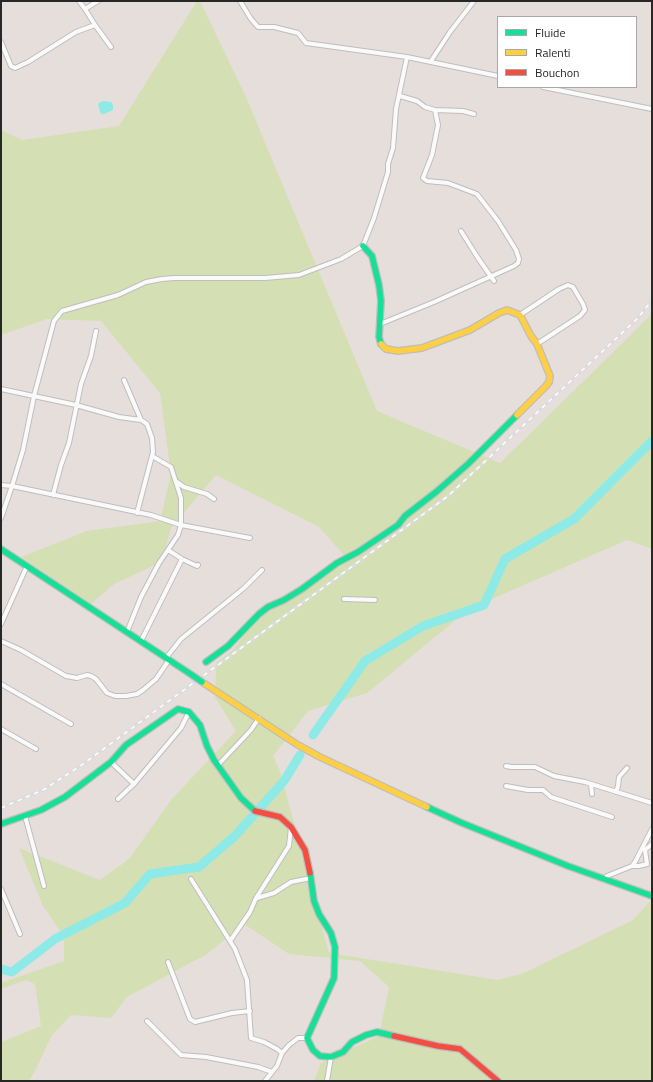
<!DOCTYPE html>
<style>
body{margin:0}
#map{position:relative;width:653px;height:1082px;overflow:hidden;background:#e6dedb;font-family:"Titillium Web",sans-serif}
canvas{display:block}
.frame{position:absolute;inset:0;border:2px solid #272727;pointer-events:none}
.legend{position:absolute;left:497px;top:16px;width:140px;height:72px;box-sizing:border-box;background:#fff;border:1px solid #a9a9a9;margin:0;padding:5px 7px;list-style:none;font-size:12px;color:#272727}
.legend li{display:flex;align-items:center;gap:8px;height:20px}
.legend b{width:20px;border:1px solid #a9a9a9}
</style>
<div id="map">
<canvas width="653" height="1082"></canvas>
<div class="frame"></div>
<ul class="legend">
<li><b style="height:5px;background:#16e098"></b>Fluide</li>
<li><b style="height:5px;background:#ffcf43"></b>Ralenti</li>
<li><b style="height:5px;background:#f24e42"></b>Bouchon</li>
</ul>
</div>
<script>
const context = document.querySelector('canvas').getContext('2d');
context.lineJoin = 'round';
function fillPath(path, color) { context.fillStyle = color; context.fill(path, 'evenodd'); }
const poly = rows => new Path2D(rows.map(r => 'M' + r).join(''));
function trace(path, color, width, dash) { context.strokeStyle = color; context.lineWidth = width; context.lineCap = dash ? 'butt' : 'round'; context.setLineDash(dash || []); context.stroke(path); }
fillPath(poly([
 [197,1,200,1,246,97,377,411,500,463,652,314,652,549,627,540,469,609,367,693,308,711,273,756,280,771,329,953,498,980,524,973,633,920,652,899,652,1081,314,1081,321,1063,379,1036,389,987,360,961,289,954,244,924,207,954,127,997,111,1018,71,1015,52,1035,35,1071,29,1081,1,1081,1,1042,41,1026,35,984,26,980,1,989,1,983,64,961,64,937,43,906,19,848,100,880,129,859,171,800,236,731,215,697,216,663,233,650,248,630,278,602,344,555,319,527,216,475,171,528,165,550,155,565,114,584,91,604,21,557,87,531,160,521,171,474,160,393,101,321,47,319,1,335,1,130,22,140,119,126]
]), '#d4e0b3');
fillPath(poly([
 [104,101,111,102,113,105,113,110,104,114,101,114,98,105,100,102]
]), '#8deae6');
trace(poly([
 [313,735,365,661,423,626,484,605,505,559,574,519,652,441],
 [1,969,12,972,55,939,125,903,150,874,199,867,235,836,284,781,300,755]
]), '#8deae6', 9);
const street = poly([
 [79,1,85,9,95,25,111,47],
 [240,1,251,19,258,27,274,27,298,33,306,43,407,57,498,76],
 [85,9,98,1],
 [1,42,11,66,15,68,28,62,76,32,95,25],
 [431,61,450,32,474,1],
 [543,87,652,109],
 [400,96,417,101,425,107,435,110,463,111,474,114],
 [461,231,478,258,494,281],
 [520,315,559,289,568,285,573,287,583,304,585,310,580,316,537,344],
 [380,324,434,302,514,266,518,263,519,259,516,250,498,221,477,194,448,183,427,181,423,178,432,155,438,125,435,110],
 [124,380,141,420],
 [1,389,76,405,119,417,141,420,147,424,152,438,153,452,137,513],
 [177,482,184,487,207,494,214,499],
 [1,485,12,486,151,515,181,525,250,538],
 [53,495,61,465,69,443,81,384,91,356,96,331],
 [1,518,12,486,23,450,34,396,54,321,62,311,118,295,146,282,162,279,174,278,265,278,299,275,341,259,363,246,374,218,388,172,388,164,393,148,396,109,407,57],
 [168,550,182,559,197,566,198,565],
 [344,599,375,600],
 [1,624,27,566],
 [127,632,141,597,159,563,178,535,181,525,181,498,171,467,152,456],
 [1,641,21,650,66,676,77,678,87,675,91,676,96,679,107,693,115,696,126,696,137,694,143,690,156,679,169,660],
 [141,641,182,559],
 [166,658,181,639,244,588,262,570],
 [1,684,71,724],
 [1,729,36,749],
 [111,762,134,784],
 [218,765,251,730,259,718],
 [506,766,511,767,535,767,554,776,585,782,652,803],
 [591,784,592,794],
 [506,786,528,790,543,790,551,797,612,817],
 [616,792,618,786,619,777,627,768],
 [118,799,134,784,181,728,189,712],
 [25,816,44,886],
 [632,866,639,866,647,864,645,850,652,844],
 [191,879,235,949,247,980,251,1038,264,1042,277,1049,282,1053],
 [605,880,607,876,632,866,635,862,652,829],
 [1,889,20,934],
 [257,898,274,893,291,882,311,878],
 [230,941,250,912,256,898,289,846,291,827],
 [168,962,190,1019,195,1022,232,1013,250,1011],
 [147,1021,181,1055,206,1057,258,1067,272,1072],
 [265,1081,277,1066,282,1053,289,1045,298,1038,307,1038],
 [327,1081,331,1057]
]);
const fast = poly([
 [363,246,372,256,379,285,381,301,379,337,381,344],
 [1,549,192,675],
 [206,662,228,646,259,614,268,607,284,600,302,589,337,563,358,552,398,525,405,516,436,492,468,464,517,415],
 [427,807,462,823,568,866,652,896],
 [1,824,41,810,65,797,111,762,126,745,178,709,189,712,200,725,207,746,214,760,241,798,255,811],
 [310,873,314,901,319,914,331,933,335,947,334,978,307,1038,313,1050,320,1056,331,1057,343,1052,352,1042,366,1035,377,1032,394,1036]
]);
const slow = poly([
 [381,344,386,349,398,351,422,348,470,330,499,313,507,310,520,315,531,336,537,344,550,376,549,382,546,386,517,415],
 [202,682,298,745,320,757,427,807]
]);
const jam = poly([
 [255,811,280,817,291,827,305,850,310,873],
 [394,1036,438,1046,460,1049,498,1081]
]);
trace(street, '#bfbdbd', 6);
trace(fast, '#bfbdbd', 8);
trace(slow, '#bfbdbd', 8);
trace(jam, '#bfbdbd', 8);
trace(street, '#fbfafa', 4);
trace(fast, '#16e098', 5.5);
trace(slow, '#ffcf43', 5.5);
trace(jam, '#f24e42', 5.5);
const rail = poly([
 [1,808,45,789,83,764,448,496,638,318,652,300]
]);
trace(rail, '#dcdbdd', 3);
trace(rail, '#fff', 1.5, [4.5]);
const fastBridge = poly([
 [192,675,202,682]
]);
trace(fastBridge, '#bfbdbd', 8, []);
trace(fastBridge, '#16e098', 5.5);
</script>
